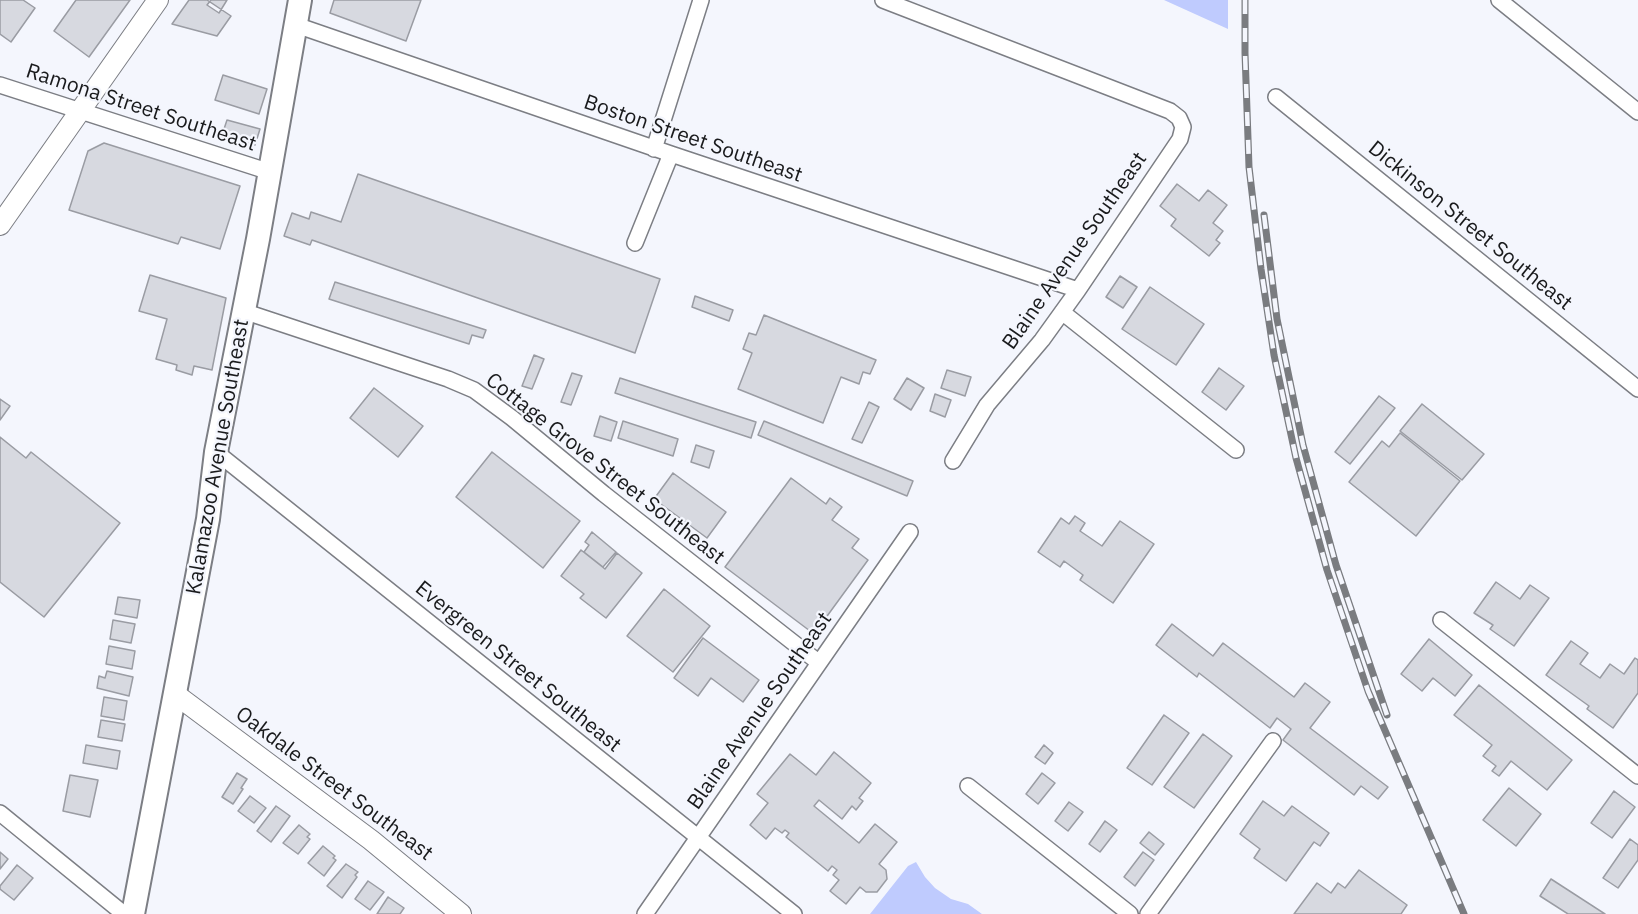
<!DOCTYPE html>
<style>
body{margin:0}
canvas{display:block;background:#f4f6fd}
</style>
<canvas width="1638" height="914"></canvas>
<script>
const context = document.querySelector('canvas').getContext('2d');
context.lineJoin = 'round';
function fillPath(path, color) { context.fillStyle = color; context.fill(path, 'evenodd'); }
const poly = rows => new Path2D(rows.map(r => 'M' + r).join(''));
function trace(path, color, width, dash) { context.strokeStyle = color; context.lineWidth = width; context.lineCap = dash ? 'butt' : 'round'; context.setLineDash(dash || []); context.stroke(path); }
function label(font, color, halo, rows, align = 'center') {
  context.font = font + ' "IBM Plex Sans",sans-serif'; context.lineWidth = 4.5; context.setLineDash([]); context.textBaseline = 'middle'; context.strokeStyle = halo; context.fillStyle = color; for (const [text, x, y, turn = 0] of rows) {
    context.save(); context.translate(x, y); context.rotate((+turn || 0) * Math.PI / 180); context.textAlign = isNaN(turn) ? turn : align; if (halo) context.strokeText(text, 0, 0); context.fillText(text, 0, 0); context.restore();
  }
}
fillPath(poly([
 [1164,0,1228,0,1228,29],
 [916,862,925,877,935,888,951,899,968,904,982,914,870,914,908,866]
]), '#bfcbfe');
const building = poly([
 [0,0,23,0,35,8,11,42,0,34,0,0],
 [76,0,130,0,89,57,54,31,76,0],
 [189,0,207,0,231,16,217,36,172,24,189,0],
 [211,0,227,0,219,13,207,5,211,0],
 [334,0,421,0,406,41,330,13,334,0],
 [223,75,267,89,259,114,215,100,223,75],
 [227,120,260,129,255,145,222,135,227,120],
 [104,143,240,186,220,249,181,237,178,244,69,210,88,151,104,143],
 [358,174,660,279,635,353,312,240,310,245,284,236,292,213,309,219,311,212,341,222,358,174],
 [1177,184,1199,201,1208,190,1227,205,1213,223,1223,231,1216,240,1220,243,1209,256,1171,226,1176,219,1160,206,1177,184],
 [150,275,226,298,212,370,194,366,192,375,176,370,177,365,156,359,167,319,139,311,150,275],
 [1120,276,1137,287,1123,308,1106,297,1120,276],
 [335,282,486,330,483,338,472,335,469,344,329,299,335,282],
 [1150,287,1204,324,1176,365,1122,329,1150,287],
 [695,296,733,310,729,321,692,307,695,296],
 [764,315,876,360,870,374,863,372,859,384,841,377,823,423,738,389,752,353,743,349,749,333,756,335,764,315],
 [534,355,544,359,532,389,522,386,534,355],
 [1219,368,1244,386,1226,410,1202,392,1219,368],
 [947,370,971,377,965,396,941,388,947,370],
 [572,373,582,376,571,405,561,402,572,373],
 [620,378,756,422,751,438,615,393,620,378],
 [907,378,924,388,911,410,894,399,907,378],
 [374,388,423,426,398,457,350,418,374,388],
 [935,394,951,400,945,417,930,411,935,394],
 [1379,396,1395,408,1350,464,1335,452,1379,396],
 [0,399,10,406,0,420,0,399],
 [869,402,879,407,862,443,852,439,869,402],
 [1422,404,1484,454,1462,480,1400,431,1422,404],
 [600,416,617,422,611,441,594,436,600,416],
 [623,421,678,439,673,456,618,438,623,421],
 [764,421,913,481,907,496,758,435,764,421],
 [1400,433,1460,481,1416,536,1349,482,1382,441,1389,447,1400,433],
 [0,437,26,458,31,452,120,523,44,617,0,582,0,437],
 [696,445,714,451,709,468,691,462,696,445],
 [492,452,580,521,543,568,456,497,492,452],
 [673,473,726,512,707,538,654,499,673,473],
 [791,478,826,504,830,498,842,507,832,520,859,539,852,548,868,560,814,634,725,567,791,478],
 [1075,516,1085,523,1080,531,1102,546,1120,521,1154,544,1113,603,1080,580,1083,575,1064,561,1060,567,1038,552,1061,518,1069,524,1075,516],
 [592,532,616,552,603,567,584,552,589,545,585,542,592,532],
 [581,550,605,569,617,553,642,573,606,618,580,598,584,594,561,576,581,550],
 [1496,582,1520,599,1530,585,1549,598,1514,646,1490,629,1493,625,1474,613,1496,582],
 [664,589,710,626,673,672,627,636,664,589],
 [118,597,140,600,137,618,115,614,118,597],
 [113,620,135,624,131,643,110,639,113,620],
 [1172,624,1213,656,1223,643,1294,697,1305,683,1330,702,1310,728,1388,787,1378,799,1361,786,1354,795,1283,740,1291,729,1277,718,1270,728,1199,673,1197,677,1156,645,1172,624],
 [703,638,759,680,743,702,711,678,698,696,674,678,703,638],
 [1429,639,1472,675,1455,696,1433,678,1422,691,1401,674,1429,639],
 [1571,641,1588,653,1580,664,1600,678,1610,664,1624,674,1635,658,1638,660,1638,693,1613,728,1587,709,1589,706,1546,675,1571,641],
 [109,646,135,651,132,669,106,664,109,646],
 [107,671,133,677,129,696,97,688,99,676,105,678,107,671],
 [1479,685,1572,760,1547,790,1511,761,1499,776,1492,771,1496,766,1483,756,1492,745,1454,715,1479,685],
 [104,697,127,701,124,720,101,716,104,697],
 [1164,715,1189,733,1152,785,1127,768,1164,715],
 [101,720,125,724,122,741,98,737,101,720],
 [1203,734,1232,756,1194,808,1164,787,1203,734],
 [86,745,120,751,117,769,83,763,86,745],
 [1044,745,1053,753,1045,764,1035,757,1044,745],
 [834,752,871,783,859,798,863,801,856,810,852,806,842,819,819,800,814,806,859,843,875,824,897,842,879,864,886,870,887,879,877,892,866,892,860,887,846,904,830,891,839,880,833,875,837,870,832,866,828,871,786,837,789,833,785,830,782,833,775,828,766,839,750,825,768,803,757,794,790,754,816,775,834,752],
 [237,773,247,779,241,788,243,789,233,804,222,797,237,773],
 [1042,773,1055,783,1038,804,1026,794,1042,773],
 [70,775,98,780,90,817,63,811,70,775],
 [1509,788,1541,814,1516,846,1483,820,1509,788],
 [1614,791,1635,807,1612,838,1591,823,1614,791],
 [250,796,266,808,254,823,238,811,250,796],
 [1263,801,1284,816,1292,806,1329,833,1320,846,1314,842,1286,881,1254,858,1260,849,1240,834,1263,801],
 [1069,802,1083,812,1068,831,1055,821,1069,802],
 [276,806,290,816,271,842,257,831,276,806],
 [1105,821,1117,830,1100,852,1089,844,1105,821],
 [299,825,310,834,307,837,310,839,298,854,283,843,299,825],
 [1149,832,1164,844,1155,855,1140,843,1149,832],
 [1630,839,1638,845,1638,860,1618,888,1603,878,1630,839],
 [323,846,335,856,333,858,336,860,324,876,308,863,323,846],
 [0,852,8,859,0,869,0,852],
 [1143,852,1154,860,1135,886,1124,877,1143,852],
 [346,864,358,872,355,875,357,877,342,898,327,886,346,864],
 [17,865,33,878,14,900,0,889,0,886,17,865],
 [1359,870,1407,905,1401,914,1294,914,1317,883,1331,893,1338,883,1345,888,1359,870],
 [1551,879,1605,914,1568,914,1540,896,1551,879],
 [368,881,384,892,370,910,355,899,368,881],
 [388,897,404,908,400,914,377,914,388,897]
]);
fillPath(building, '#d7d9e0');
trace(building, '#9a9ca3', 1.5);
const minor = poly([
 [883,0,1170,111,1179,118,1183,127,1180,139,1078,290,1042,340,987,405,953,461],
 [1499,0,1638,112],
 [296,25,671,154,1078,290],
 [0,85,270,172],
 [1276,97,1638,389],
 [654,149,701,0],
 [635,243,671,154],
 [243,311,448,379,474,390,512,418,604,494,818,662],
 [1062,312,1236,450],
 [216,452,794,914],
 [1441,620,1638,776],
 [968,786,1130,914],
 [0,813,124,914],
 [645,914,910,532],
 [1148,914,1273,741]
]);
const tertiary = poly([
 [0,225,158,0],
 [175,694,371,840,461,914]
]);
const secondary = poly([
 [133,914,208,519,216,452,258,239,300,0]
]);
trace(minor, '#7c7e84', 18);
trace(tertiary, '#7c7e84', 22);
trace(secondary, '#7c7e84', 26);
trace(minor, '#fff', 15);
trace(tertiary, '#fff', 20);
trace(secondary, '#fff', 22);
const rail = poly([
 [1245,0,1245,53,1249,167,1261,269,1274,355,1296,458,1327,570,1368,691,1464,914],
 [1264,215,1277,319,1303,445,1336,565,1387,715]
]);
trace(rail, '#7a7c80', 7);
trace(rail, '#f4f6fd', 4.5, [14]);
label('21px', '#191a1c', '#f4f6fd', [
 ["Ramona Street Southeast",141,108,18],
 ["Boston Street Southeast",693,139,19],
 ["Dickinson Street Southeast",1470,226,39],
 ["Blaine Avenue Southeast",1075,251,-55],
 ["Kalamazoo Avenue Southeast",218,457,-80],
 ["Cottage Grove Street Southeast",605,469,38],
 ["Evergreen Street Southeast",518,667,39],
 ["Blaine Avenue Southeast",760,711,-55],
 ["Oakdale Street Southeast",334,784,37]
]);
</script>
